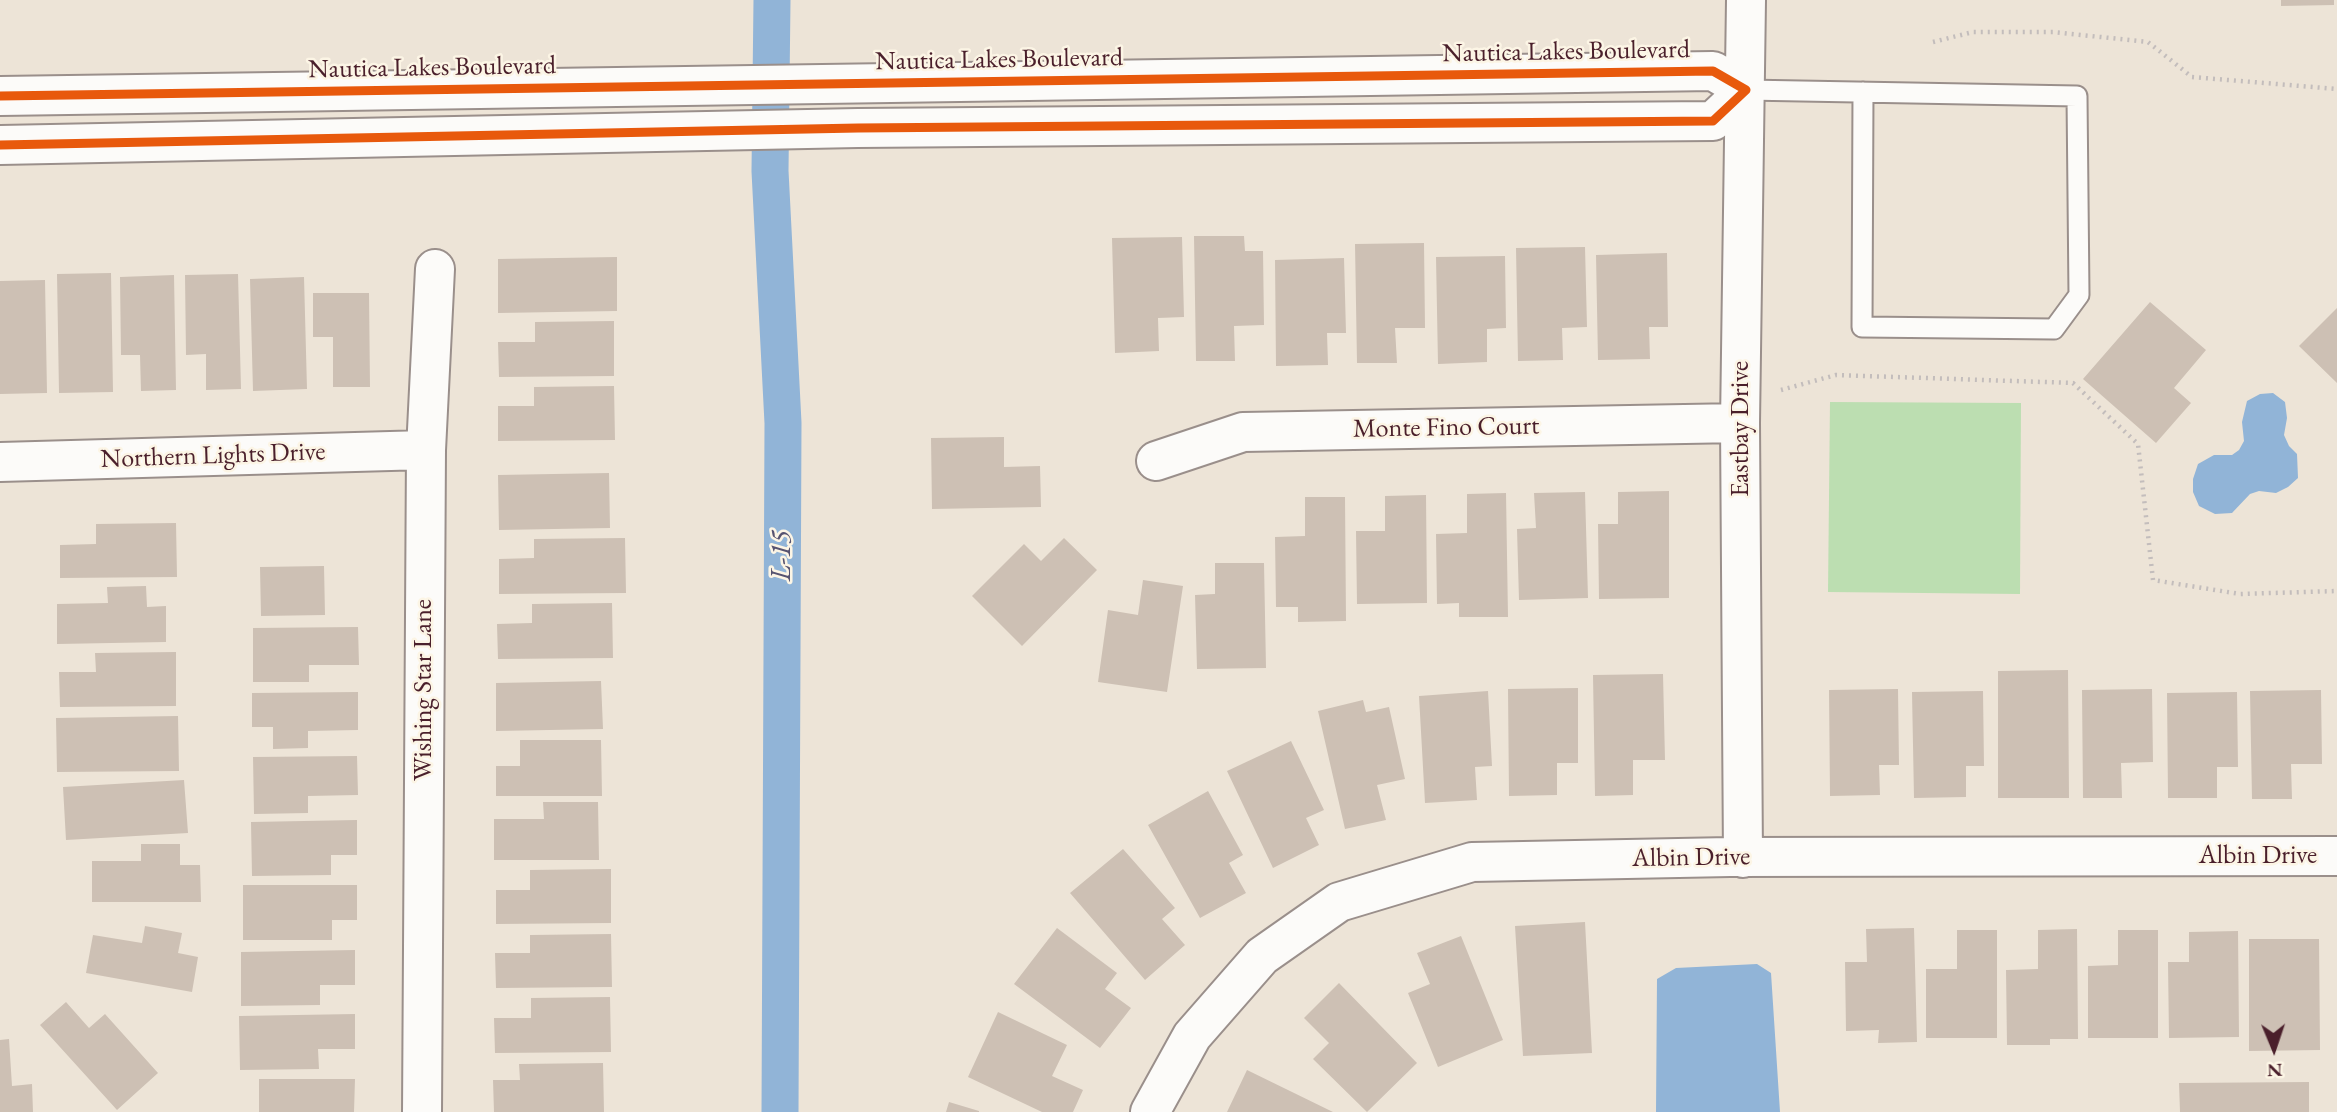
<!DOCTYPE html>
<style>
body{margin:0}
#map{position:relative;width:2337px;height:1112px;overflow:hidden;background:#ede4d7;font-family:"EB Garamond",serif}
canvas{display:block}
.north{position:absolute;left:2239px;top:1014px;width:70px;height:70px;-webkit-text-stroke:5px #fcf5e5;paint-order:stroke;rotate:178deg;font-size:19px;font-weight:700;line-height:28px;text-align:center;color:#4a1f2b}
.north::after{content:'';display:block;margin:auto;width:24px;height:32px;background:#4a1f2b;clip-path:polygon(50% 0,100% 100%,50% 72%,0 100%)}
</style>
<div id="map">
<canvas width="2337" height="1112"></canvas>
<div class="north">N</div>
</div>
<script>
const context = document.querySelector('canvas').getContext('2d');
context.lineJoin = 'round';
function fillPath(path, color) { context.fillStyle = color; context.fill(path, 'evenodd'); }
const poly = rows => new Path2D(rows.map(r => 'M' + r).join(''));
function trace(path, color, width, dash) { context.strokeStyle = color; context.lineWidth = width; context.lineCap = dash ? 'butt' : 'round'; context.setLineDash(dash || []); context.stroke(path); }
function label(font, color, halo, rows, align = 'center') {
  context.font = font + ' "EB Garamond",serif'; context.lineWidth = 5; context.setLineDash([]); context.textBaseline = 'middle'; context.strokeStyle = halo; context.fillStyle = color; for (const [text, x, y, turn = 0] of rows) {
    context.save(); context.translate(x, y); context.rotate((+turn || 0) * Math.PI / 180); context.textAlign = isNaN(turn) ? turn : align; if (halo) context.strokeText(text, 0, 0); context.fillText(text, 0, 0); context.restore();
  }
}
fillPath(poly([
 [1830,402,2021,403,2020,594,1828,592]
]), '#bcdeb1');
fillPath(poly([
 [2273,393,2285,402,2287,418,2284,435,2289,446,2297,454,2298,478,2288,487,2276,493,2259,491,2250,494,2232,513,2215,514,2199,506,2193,492,2193,479,2198,464,2214,455,2232,455,2239,450,2244,441,2242,422,2247,401,2260,394],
 [1757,964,1771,973,1780,1112,1656,1112,1657,979,1676,968]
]), '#91b4d7');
trace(poly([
 [772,0,770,171,783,423,780,1112]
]), '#91b4d7', 37);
fillPath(poly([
 [2281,0,2334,0,2334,5,2281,6],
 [1194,236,1244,236,1245,251,1263,251,1264,325,1234,326,1235,361,1196,361],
 [1182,237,1184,317,1158,318,1159,351,1115,353,1112,238],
 [1424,243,1425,328,1395,328,1397,363,1357,363,1355,244],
 [1585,247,1587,327,1562,328,1563,360,1518,361,1516,248],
 [1667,253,1668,327,1649,327,1650,359,1598,360,1596,255],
 [1505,256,1506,328,1487,329,1487,362,1438,364,1436,257],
 [617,257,617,311,498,313,498,259],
 [1344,258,1346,333,1327,333,1328,365,1276,366,1275,260],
 [111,273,113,392,59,393,57,274],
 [238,274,241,389,206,390,206,354,186,355,185,275],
 [174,275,176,390,141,391,140,355,121,355,120,277],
 [304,277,307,389,253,391,250,279],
 [45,280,47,393,0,394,0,281],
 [313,293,369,293,370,387,333,387,333,337,313,337],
 [2150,302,2206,350,2174,388,2191,403,2156,443,2083,379],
 [2337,308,2337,383,2299,346],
 [614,321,614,376,499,377,498,342,535,342,535,322],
 [614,386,615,440,498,441,498,406,534,406,534,387],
 [1004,437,1004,467,1040,466,1041,507,932,509,931,438],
 [609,473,610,528,499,530,498,475],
 [1669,491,1669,598,1599,599,1598,524,1618,524,1618,492],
 [1585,492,1588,598,1519,600,1517,529,1536,528,1534,493],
 [1506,493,1508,617,1459,617,1459,603,1437,604,1436,534,1467,533,1467,494],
 [1426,495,1427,603,1357,604,1356,531,1385,531,1385,496],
 [1305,497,1345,497,1346,621,1298,622,1298,607,1276,607,1275,537,1305,536],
 [176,523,177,577,60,578,60,545,96,544,96,524],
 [625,538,626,593,499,594,499,559,534,558,534,539],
 [1064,538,1097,570,1022,646,972,596,1024,544,1041,561],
 [1215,563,1264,563,1266,668,1197,669,1195,595,1215,594],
 [324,566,325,615,261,616,260,567],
 [1143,580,1183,586,1167,692,1098,682,1108,610,1138,615],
 [146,586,147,607,166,606,166,642,57,644,57,604,108,603,107,587],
 [612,603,613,658,498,659,497,624,532,623,532,604],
 [358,627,359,665,309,665,309,682,253,682,253,628],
 [176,652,176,706,60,707,59,672,96,672,95,653],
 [2068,670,2069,798,1998,798,1998,671],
 [1663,674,1665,760,1633,760,1633,795,1595,796,1593,675],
 [601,681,603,729,496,731,496,683],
 [1578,688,1578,763,1557,763,1557,795,1509,796,1508,689],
 [1898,689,1899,765,1879,765,1880,795,1830,796,1829,690],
 [2152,689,2153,762,2121,763,2122,798,2083,798,2082,690],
 [2321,690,2322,764,2291,764,2292,799,2252,799,2250,691],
 [1488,691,1492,766,1475,767,1477,800,1425,803,1419,696],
 [1983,691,1984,766,1966,766,1966,797,1914,798,1912,692],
 [358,692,358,730,308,731,308,748,273,749,273,727,252,727,252,693],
 [2237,692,2238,767,2217,767,2217,798,2168,798,2167,693],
 [1363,700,1366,712,1389,707,1405,779,1377,785,1386,820,1345,829,1318,711],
 [178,716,179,771,57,772,56,718],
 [520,740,601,740,602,796,496,796,496,766,520,766],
 [1291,741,1324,810,1306,818,1319,845,1273,868,1227,771],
 [357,756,358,795,308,796,308,813,254,814,253,757],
 [184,780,188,833,66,840,63,787],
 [1208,791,1243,855,1229,863,1246,893,1200,918,1148,825],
 [543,802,598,802,599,860,494,860,494,819,544,819],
 [357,820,357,855,331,855,331,875,252,876,251,822],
 [141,844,180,844,180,865,200,865,201,902,92,902,92,861,141,861],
 [1123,849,1175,908,1162,919,1185,945,1145,980,1070,893],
 [611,869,611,923,496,924,496,890,530,890,530,870],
 [243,885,357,885,357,920,332,920,332,940,243,940],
 [1585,922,1592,1053,1523,1056,1515,926],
 [145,926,182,933,178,953,198,957,192,992,86,973,93,935,142,943],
 [1057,928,1117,973,1105,989,1131,1008,1100,1048,1014,984],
 [1914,928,1917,1042,1878,1043,1879,1030,1846,1031,1845,962,1867,962,1866,929],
 [2077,929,2078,1039,2050,1039,2050,1045,2007,1045,2006,970,2038,969,2038,930],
 [1957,930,1997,930,1997,1038,1926,1038,1926,969,1957,969],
 [2118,930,2158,930,2158,1038,2088,1038,2088,966,2118,965],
 [2238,931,2239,1037,2169,1038,2168,962,2189,962,2189,932],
 [611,934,612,987,496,988,495,953,530,953,530,935],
 [1461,936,1503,1040,1438,1067,1408,993,1430,984,1417,953],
 [2249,939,2319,939,2320,1050,2249,1051],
 [355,950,355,985,320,985,320,1005,241,1006,241,952],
 [1339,983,1417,1063,1367,1112,1313,1059,1329,1043,1304,1018],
 [610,997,611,1052,495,1053,494,1018,531,1018,531,998],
 [66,1002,89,1028,105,1014,158,1073,117,1110,40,1025],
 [998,1012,1067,1045,1052,1076,1083,1090,1073,1112,1042,1112,968,1077],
 [355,1014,355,1049,318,1049,319,1069,240,1070,239,1016],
 [9,1039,12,1086,32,1084,33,1112,0,1112,0,1040],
 [603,1063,604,1112,494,1112,493,1080,520,1080,519,1064],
 [1247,1070,1333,1112,1227,1112],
 [259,1079,355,1079,354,1112,259,1112],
 [2309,1082,2309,1112,2180,1112,2179,1083],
 [949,1102,979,1111,979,1112,946,1112]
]), '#cdc0b4');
const service = poly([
 [1746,90,2077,96,2079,295,2054,329,1862,327,1863,92]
]);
const minor = poly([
 [0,96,1713,71,1746,90,1713,121,858,128,0,145],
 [1156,461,1243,432,1740,423],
 [0,462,426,450],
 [1743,858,1740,423,1746,0],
 [422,1112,426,450,435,269],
 [1150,1112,1192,1036,1262,956,1339,902,1472,862,1730,857,2337,856]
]);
trace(service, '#9a8f8b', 23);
trace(minor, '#9a8f8b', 42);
trace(poly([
 [1933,42,1973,32,2053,32,2148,42,2192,77,2337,89],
 [1781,390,1836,375,2073,383,2138,444,2153,580,2240,594,2337,591]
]), '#c3bdbc', 4.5, [2, 5]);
trace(service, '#fcfbf9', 19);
trace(minor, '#fcfbf9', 38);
trace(poly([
 [0,96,1713,71,1746,90,1713,121,858,128,0,145]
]), '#e8590c', 9);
label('26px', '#4a1f2b', '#fcf5e5', [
 ["Nautica Lakes Boulevard",1566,52,-1],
 ["Nautica Lakes Boulevard",999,60,-1],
 ["Nautica Lakes Boulevard",432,68,-1],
 ["Monte Fino Court",1446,428,-1],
 ["Eastbay Drive",1741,429,-90],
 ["Northern Lights Drive",213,456,-2],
 ["Wishing Star Lane",424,690,-90],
 ["Albin Drive",2258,856],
 ["Albin Drive",1691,858,-1]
]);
label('italic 28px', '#565370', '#fcf5e5', [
 ["L-15",782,556,-90]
]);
</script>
